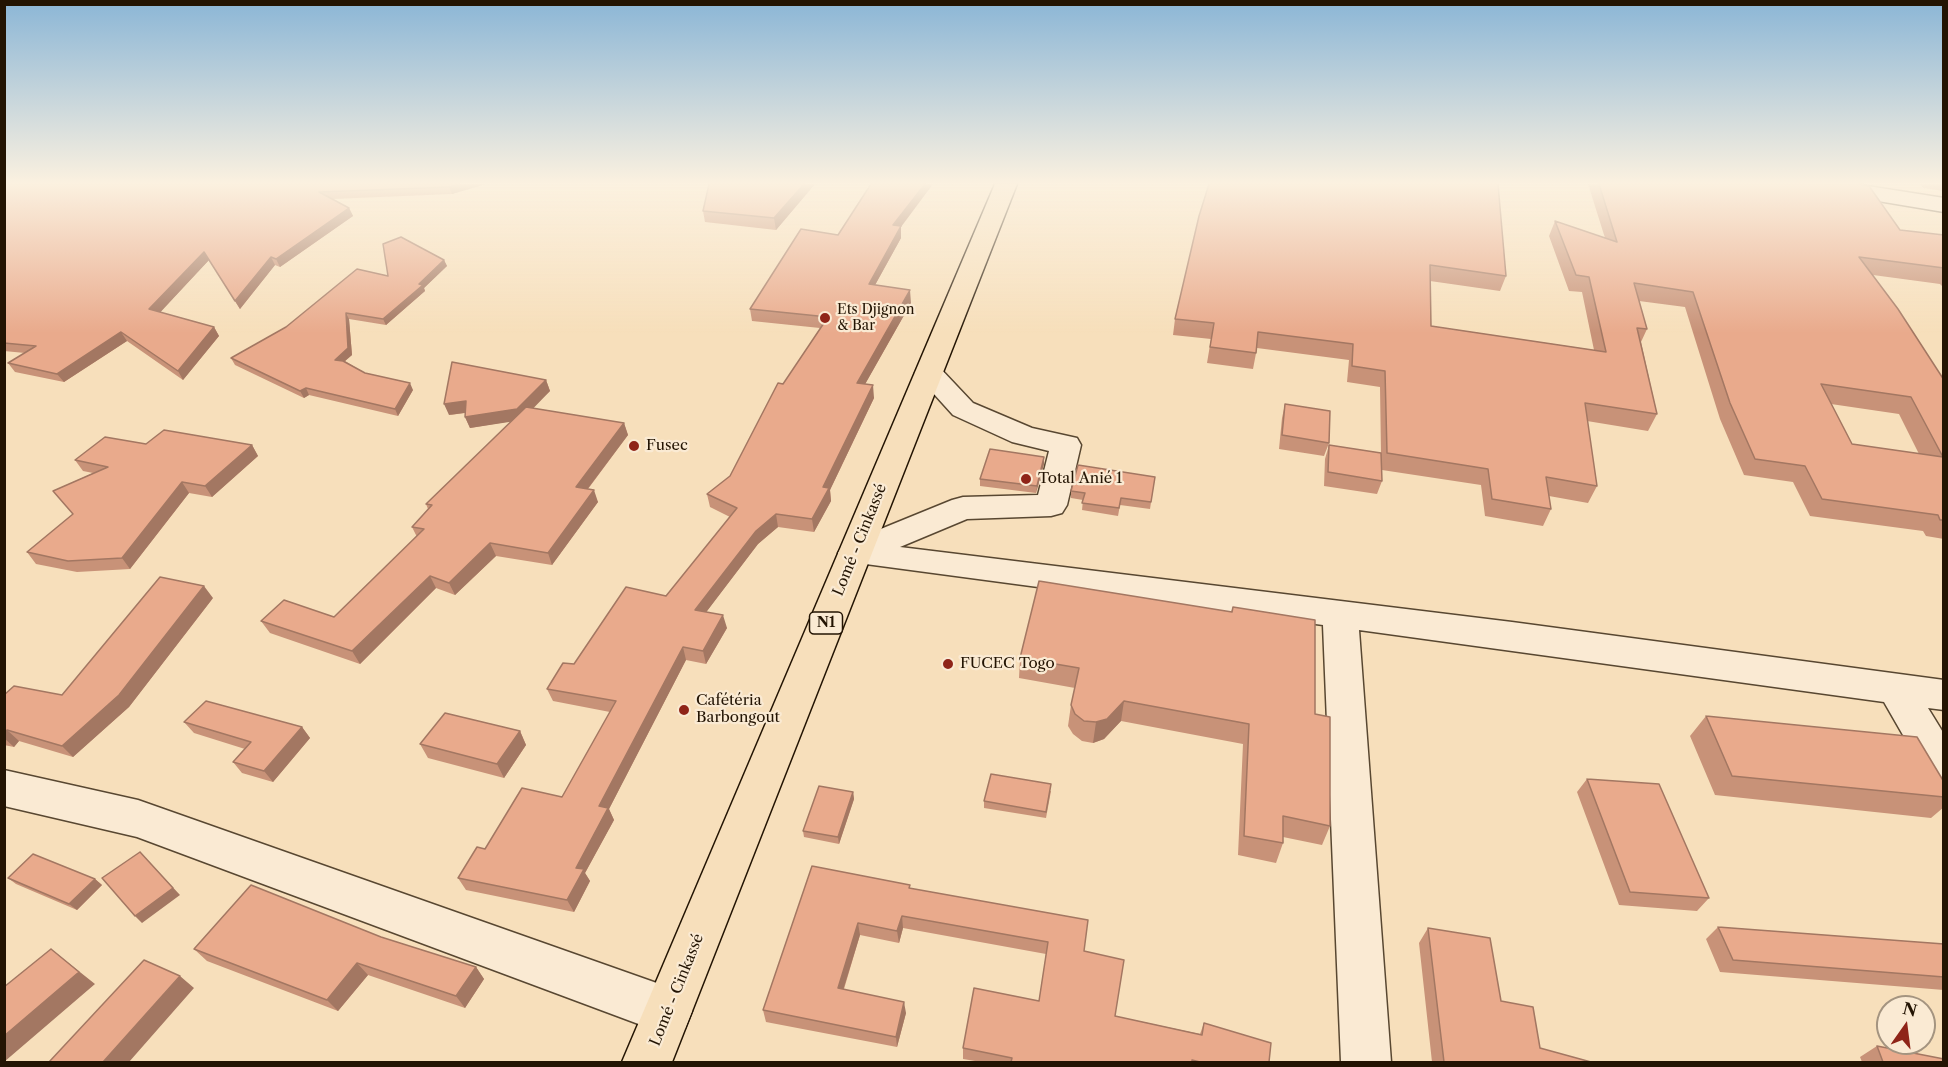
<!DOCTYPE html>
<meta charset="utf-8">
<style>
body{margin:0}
#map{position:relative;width:1948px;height:1067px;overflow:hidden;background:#f7dfbb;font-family:"Libre Caslon Text",serif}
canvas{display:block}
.frame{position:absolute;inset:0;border:6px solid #231403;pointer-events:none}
.north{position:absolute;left:1876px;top:995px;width:60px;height:60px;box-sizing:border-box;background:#faead3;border:2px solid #a49480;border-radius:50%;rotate:14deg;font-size:16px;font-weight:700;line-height:24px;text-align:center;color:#231403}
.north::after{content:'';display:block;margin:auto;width:21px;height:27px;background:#8f2418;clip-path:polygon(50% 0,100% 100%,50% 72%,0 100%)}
</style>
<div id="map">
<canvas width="1948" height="1067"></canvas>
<div class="frame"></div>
<div class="north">N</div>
</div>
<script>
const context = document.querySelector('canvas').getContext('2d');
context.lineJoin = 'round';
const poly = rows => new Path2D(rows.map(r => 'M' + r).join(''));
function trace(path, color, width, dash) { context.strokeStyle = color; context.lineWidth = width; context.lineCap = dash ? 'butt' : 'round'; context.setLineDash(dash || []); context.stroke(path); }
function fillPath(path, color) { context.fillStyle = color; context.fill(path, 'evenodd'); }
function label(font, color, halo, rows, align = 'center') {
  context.font = font + ' "Libre Caslon Text",serif'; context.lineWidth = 4.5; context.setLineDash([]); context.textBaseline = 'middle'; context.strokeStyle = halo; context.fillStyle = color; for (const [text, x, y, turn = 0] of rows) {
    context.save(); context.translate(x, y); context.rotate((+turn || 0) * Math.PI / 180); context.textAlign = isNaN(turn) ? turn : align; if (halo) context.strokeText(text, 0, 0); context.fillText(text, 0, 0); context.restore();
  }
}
const minor = poly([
 [1807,184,1855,184,1944,198,1944,212,1818,191,1810,189,1807,184],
 [929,365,939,367,973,403,1032,428,1077,438,1081,445,1067,505,1062,513,1051,516,967,519,900,547,1512,622,1944,680,1944,710,1928,708,1944,734,1944,787,1930,782,1884,702,1359,630,1391,1062,1341,1062,1323,625,843,561,838,553,844,544,952,500,963,497,1038,495,1049,451,1012,442,953,415,915,373,919,367,929,365],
 [4,770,138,800,668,987,685,994,692,1011,685,1028,668,1035,137,837,4,806,4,770]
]);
const highway = poly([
 [995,184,1017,184,672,1062,622,1062,995,184]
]);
trace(minor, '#584731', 3);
trace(highway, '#231403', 3);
fillPath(minor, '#faead3');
fillPath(highway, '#f7dfbb');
fillPath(poly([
 [4,184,486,184,452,194,333,199,349,208,353,216,280,267,275,265,240,309,209,260,160,312,214,327,219,336,183,380,127,341,64,382,15,372,8,363,25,353,4,351],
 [815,184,776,230,705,222,703,211],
 [1588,184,1858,184,1900,230,1944,235,1944,288,1940,284,1873,275,1944,380,1944,539,1926,536,1923,531,1810,516,1793,482,1744,475,1720,419,1685,307,1639,301,1647,329,1641,342,1657,414,1648,431,1587,421,1597,486,1588,503,1549,496,1551,509,1543,526,1485,516,1481,485,1382,470,1382,481,1377,494,1324,486,1325,459,1329,445,1381,453,1380,387,1347,382,1349,360,1257,348,1253,369,1207,363,1211,339,1173,335,1175,319,1199,216,1506,276,1500,291,1430,281,1431,326,1594,350,1582,292,1569,291,1549,236,1555,221,1605,238],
 [1831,404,1899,414,1919,454,1852,444],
 [1920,184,1944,184,1944,191,1923,188],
 [901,227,901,238,875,285,911,303,865,384,874,398,830,490,831,501,814,532,778,527,758,544,706,612,727,628,706,664,686,660,609,809,614,820,585,873,590,881,574,912,466,890,458,878,485,849,562,797,610,712,553,701,547,689,574,664,666,596,730,517,710,507,707,494,730,476,820,328,752,321,750,309,838,235],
 [444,260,447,266,424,288,425,291,386,325,349,319,352,355,345,361,365,373,413,390,398,416,309,395,304,398,235,365,231,358,286,327,388,276],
 [546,380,550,391,532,408,624,423,628,435,588,489,598,502,552,565,496,556,455,595,436,588,360,664,270,633,261,621,334,617,417,537,412,527,428,509,426,504,512,421,470,428,465,417,465,413,449,415],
 [1285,404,1329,443,1324,456,1279,449,1282,418],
 [146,444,252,445,258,456,212,497,189,493,130,569,77,572,36,564,27,552,73,514,53,491,93,473,83,471,75,460],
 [1044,464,1036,493,980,486,980,479],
 [1155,477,1150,509,1120,505,1118,516,1082,510,1083,500,1071,498,1071,491],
 [213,598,129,707,73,757,19,741,14,747,4,745,4,695,62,695],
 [1233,607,1315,714,1330,826,1322,845,1283,837,1283,843,1276,863,1238,855,1243,744,1121,721,1104,739,1093,743,1082,741,1073,734,1068,726,1071,705,1075,688,1019,678,1020,658,1231,612],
 [1706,716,1944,782,1944,807,1931,818,1715,795,1690,736],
 [184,722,302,727,310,738,273,782,242,773,233,762,245,749,194,733],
 [520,731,526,745,504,778,428,758,420,744],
 [1587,779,1709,898,1697,911,1619,905,1577,792],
 [1051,791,1046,818,984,808,984,801],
 [853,792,854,799,839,844,804,837,803,831],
 [812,866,910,885,910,889,1084,951,1115,1016,1200,1034,1204,1023,1269,1062,981,1062,963,1059,963,1048,1039,1001,1046,954,903,928,899,943,860,935,844,989,906,1013,897,1047,766,1022,763,1010],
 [8,878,95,879,102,885,77,910,16,884],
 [1718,927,1944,944,1944,990,1720,972,1706,939],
 [1428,928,1501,1001,1540,1048,1591,1062,1432,1062,1419,943],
 [194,949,476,967,484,979,465,1008,368,975,338,1011,207,961],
 [1877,1046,1944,1062,1862,1062,1860,1057]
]), '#c89278');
fillPath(poly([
 [459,184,486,184,452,194,449,187],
 [804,184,815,184,776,230,774,218],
 [925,184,933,184,901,227,901,238,869,296,869,284,893,225],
 [349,208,353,216,280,267,276,259],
 [204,252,209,260,155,318,149,309],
 [271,257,275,265,240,309,235,301],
 [444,260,447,266,424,288,425,291,386,325,383,319],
 [910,290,911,303,859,395,857,383],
 [346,313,349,319,352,355,338,367,335,360],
 [214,327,219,336,183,380,178,371],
 [121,332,127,341,64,382,57,374],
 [546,380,550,391,522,420,470,428,465,417],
 [410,383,413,390,398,416,395,409],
 [873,385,874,398,830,490,831,501,814,532,812,519,823,487],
 [306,388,309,395,304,398,300,391],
 [466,401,471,412,449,415,444,404],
 [624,423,628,435,580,499,576,487],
 [252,445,258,456,212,497,205,486],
 [1044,457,1044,464,1036,493,1037,486],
 [182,482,189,493,130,569,122,558],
 [594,490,598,502,552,565,548,553],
 [776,514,778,527,758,544,698,623,695,610,756,531],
 [490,543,496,556,455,595,449,583],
 [430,576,436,588,360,664,352,651],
 [204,586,213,598,129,707,73,757,62,746],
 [723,615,727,628,706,664,703,651],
 [683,647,686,660,609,809,614,820,585,873,590,881,574,912,567,900,576,868,599,806],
 [1124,701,1121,721,1104,739,1093,743,1096,722],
 [302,727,310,738,273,782,264,771],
 [7,730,19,741,14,747,4,738,4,732],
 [520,731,526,745,504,778,497,764],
 [853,792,854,799,839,844,838,837],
 [140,852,180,895,142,923,135,916],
 [95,879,102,885,77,910,69,904],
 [902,916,903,928,899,943,897,931],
 [858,923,860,935,840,1000,838,988],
 [51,949,95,984,4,1062,4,1036],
 [357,963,368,975,338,1011,327,1000],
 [476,967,484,979,465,1008,456,996],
 [180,976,194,988,129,1062,103,1062],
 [904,1002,906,1013,897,1047,896,1037]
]), '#a37762');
const building = poly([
 [4,184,459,184,449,187,319,192,349,208,276,259,271,257,235,301,204,252,149,309,214,327,178,371,121,332,57,374,8,363,36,346,4,343,4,184],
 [709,184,804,184,774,218,703,211,709,184],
 [871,184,925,184,893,225,901,226,869,284,910,290,857,383,873,385,823,487,829,488,812,519,776,514,756,531,695,610,723,615,703,651,683,647,599,806,608,808,576,868,584,869,567,900,458,878,477,847,485,849,522,788,562,797,616,701,547,689,563,663,574,664,626,587,666,596,737,508,707,494,730,476,778,383,783,384,828,317,750,309,801,229,838,235,871,184],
 [1209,184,1498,184,1506,276,1430,265,1431,326,1606,352,1589,277,1576,275,1555,221,1617,242,1599,184,1858,184,1869,186,1900,230,1944,235,1944,268,1859,257,1898,309,1944,380,1944,520,1940,520,1938,515,1822,499,1805,466,1755,459,1730,403,1693,292,1634,283,1647,329,1637,328,1657,414,1585,403,1597,486,1546,477,1551,509,1492,499,1488,469,1387,453,1385,371,1352,366,1353,344,1258,332,1256,353,1210,347,1214,323,1175,319,1199,216,1209,184],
 [1821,384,1911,397,1943,457,1852,444,1821,384],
 [401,237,444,260,419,284,423,285,383,319,346,313,348,348,335,360,343,361,365,373,410,383,395,409,306,388,300,391,231,358,286,327,357,269,388,276,383,244,401,237],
 [452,362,546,380,517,409,465,417,466,401,444,404,452,362],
 [1285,404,1330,411,1329,443,1282,435,1285,404],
 [526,407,624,423,576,487,594,490,548,553,490,543,449,583,430,576,352,651,261,621,284,600,334,617,424,529,412,527,432,505,426,504,526,407],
 [164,430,252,445,205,486,182,482,122,558,68,561,27,552,73,514,53,491,108,467,75,460,105,437,146,444,164,430],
 [1329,445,1381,453,1382,481,1328,472,1329,445],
 [990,449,1044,457,1037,486,980,479,990,449],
 [1078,465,1155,477,1151,502,1121,498,1119,508,1082,503,1085,493,1071,491,1078,465],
 [160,577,204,586,119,695,62,746,7,730,4,732,4,695,14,686,62,695,160,577],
 [1039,581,1232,612,1233,607,1315,620,1315,714,1330,717,1330,826,1283,816,1283,843,1244,836,1249,724,1124,701,1107,719,1096,722,1084,721,1075,714,1071,705,1079,668,1020,658,1039,581],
 [206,701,302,727,264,771,233,762,251,742,184,722,206,701],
 [445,713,520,731,497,764,420,744,445,713],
 [1706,716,1917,737,1944,782,1944,797,1732,776,1706,716],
 [991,774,1051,784,1046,812,984,801,991,774],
 [1587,779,1659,784,1709,898,1630,892,1587,779],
 [819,786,853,792,838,837,803,831,819,786],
 [140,852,173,888,135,916,102,878,140,852],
 [33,854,95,879,69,904,8,878,33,854],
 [812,866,910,885,909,888,1088,920,1084,951,1124,960,1115,1016,1202,1035,1204,1023,1271,1043,1269,1062,1200,1062,1192,1060,1192,1062,1011,1062,1012,1058,963,1048,974,988,1039,1001,1048,942,902,916,897,931,858,923,838,988,904,1002,896,1037,763,1010,812,866],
 [251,885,381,937,476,967,456,996,357,963,327,1000,194,949,251,885],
 [1718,927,1944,944,1944,977,1733,960,1718,927],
 [1428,928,1490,938,1501,1001,1533,1007,1540,1048,1591,1062,1444,1062,1428,928],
 [51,949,79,972,4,1036,4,987,51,949],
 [144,960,180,976,103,1062,49,1062,144,960],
 [1877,1046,1944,1059,1944,1062,1883,1062,1877,1046]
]);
fillPath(building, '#e9aa8c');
trace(building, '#a37762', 1.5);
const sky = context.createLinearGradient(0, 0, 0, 333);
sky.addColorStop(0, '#8bb6d6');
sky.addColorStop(0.55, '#fbf1e0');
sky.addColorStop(1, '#fbf1e000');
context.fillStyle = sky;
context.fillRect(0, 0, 1948, 333);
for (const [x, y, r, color] of [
 [825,318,6,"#8f2418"],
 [634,446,6,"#8f2418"],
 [1026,479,6,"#8f2418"],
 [948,664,6,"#8f2418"],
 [684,710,6,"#8f2418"]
]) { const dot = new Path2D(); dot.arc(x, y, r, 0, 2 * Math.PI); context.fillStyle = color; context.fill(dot); trace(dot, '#faead3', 2); }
label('14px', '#231403', '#faead3', [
 ["Ets Djignon",837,310],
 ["& Bar",837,326]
], 'left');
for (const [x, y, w] of [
 [826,623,33]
]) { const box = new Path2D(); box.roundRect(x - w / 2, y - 11, w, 22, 4.5); context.fillStyle = '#faead3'; context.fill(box); trace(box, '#231403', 1.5); }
label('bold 14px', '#231403', null, [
 ["N1",826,623]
]);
label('15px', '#231403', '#faead3', [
 ["Fusec",646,446],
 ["Total Anié 1",1038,479],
 ["FUCEC Togo",960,664],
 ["Cafétéria",696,701],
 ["Barbongout",696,718]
], 'left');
label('15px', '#231403', '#faead3', [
 ["Lomé - Cinkassé",860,540,-68],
 ["Lomé - Cinkassé",677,990,-68]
]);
</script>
